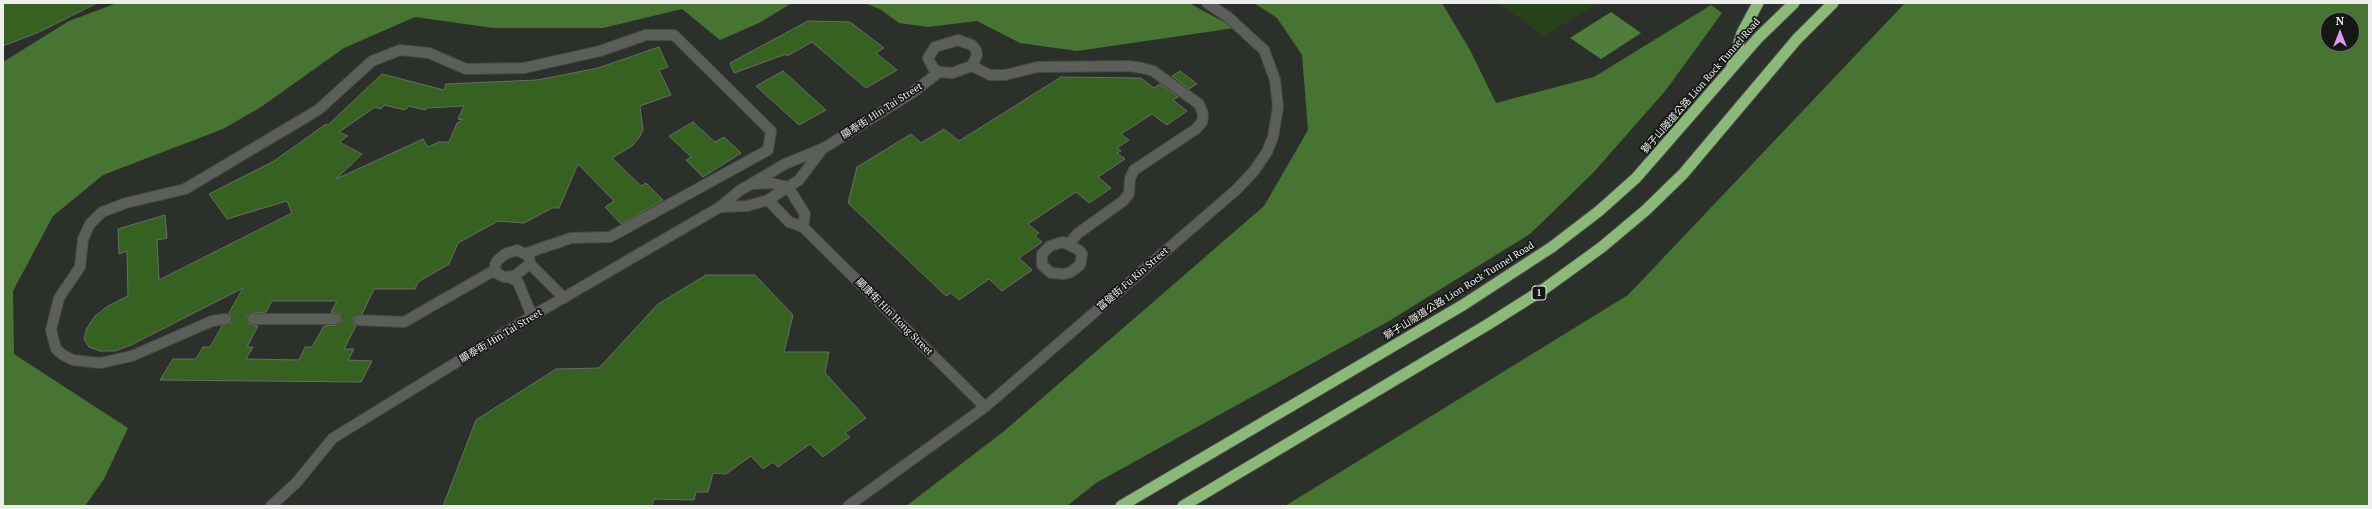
<!DOCTYPE html>
<meta charset="utf-8">
<style>
body{margin:0}
#map{position:relative;width:2372px;height:509px;overflow:hidden;background:#2c302a;font-family:"PT Serif",serif}
canvas{display:block}
.frame{position:absolute;inset:0;border:4px solid #ebeeea;pointer-events:none}
.north{position:absolute;left:2320px;top:12px;width:40px;height:40px;box-sizing:border-box;background:#151715;border:1px solid #6b6d6a;border-radius:50%;rotate:0deg;font-size:11px;font-weight:700;line-height:16px;text-align:center;color:#ebeeea}
.north::after{content:'';display:block;margin:auto;width:14px;height:18px;background:#dc99f4;clip-path:polygon(50% 0,100% 100%,50% 72%,0 100%)}
</style>
<div id="map">
<canvas width="2372" height="509"></canvas>
<div class="frame"></div>
<div class="north">N</div>
</div>
<script>
const context = document.querySelector('canvas').getContext('2d');
context.lineJoin = 'round';
function fillPath(path, color) { context.fillStyle = color; context.fill(path, 'evenodd'); }
const poly = rows => new Path2D(rows.map(r => 'M' + r).join(''));
function trace(path, color, width, dash) { context.strokeStyle = color; context.lineWidth = width; context.lineCap = dash ? 'butt' : 'round'; context.setLineDash(dash || []); context.stroke(path); }
function label(font, color, halo, rows, align = 'center') {
  context.font = font + ' "PT Serif","Noto Sans TC",serif'; context.lineWidth = 3.5; context.setLineDash([]); context.textBaseline = 'middle'; context.strokeStyle = halo; context.fillStyle = color; for (const [text, x, y, turn = 0] of rows) {
    context.save(); context.translate(x, y); context.rotate((+turn || 0) * Math.PI / 180); context.textAlign = isNaN(turn) ? turn : align; if (halo) context.strokeText(text, 0, 0); context.fillText(text, 0, 0); context.restore();
  }
}
fillPath(poly([
 [1498,3,1598,3,1544,36]
]), '#27411b');
fillPath(poly([
 [117,3,792,3,759,23,720,40,682,9,603,28,493,28,415,17,344,48,261,107,223,129,103,175,53,216,13,291,14,354,128,428,104,479,85,506,3,506,3,62,69,21],
 [864,3,1189,3,1235,28,1077,51,1020,43,977,21,928,27,899,23,880,9],
 [1254,3,1442,3,1470,50,1496,103,1594,77,1711,5,1722,13,1666,90,1593,173,1530,234,1389,321,1096,483,1067,506,906,506,1003,432,1264,206,1308,130,1302,55,1277,18],
 [1905,3,2369,3,2369,506,1285,506,1628,295],
 [2328,20,2352,20,2352,44,2328,44]
]), '#477333');
fillPath(poly([
 [1611,12,1641,33,1601,59,1570,38]
]), '#507c3c');
const building = poly([
 [3,3,97,3,39,32,3,46,3,3],
 [808,21,850,22,884,48,876,53,897,70,866,88,812,42,787,56,786,54,734,73,730,63,808,21],
 [659,47,668,67,659,70,671,95,640,106,643,130,639,138,632,146,612,158,641,186,646,183,663,200,621,224,605,207,614,201,578,164,559,208,552,208,524,223,498,221,458,243,449,264,418,282,415,289,374,289,362,314,353,317,353,323,356,326,344,349,354,349,348,360,372,361,361,382,160,380,173,359,196,359,203,347,210,347,222,326,232,322,232,318,229,313,243,288,131,345,115,351,100,351,89,347,84,339,87,328,95,316,108,306,128,296,127,251,119,254,118,229,165,215,167,238,157,240,159,280,292,213,287,201,227,219,209,194,274,161,326,124,328,125,382,74,444,90,446,84,537,80,598,68,659,47],
 [384,105,405,110,409,106,425,110,427,108,464,106,458,119,463,120,457,123,449,142,439,142,428,147,423,139,336,179,362,154,339,142,348,136,339,132,375,107,381,109,384,105],
 [272,301,337,301,331,312,340,314,342,322,336,325,324,326,312,347,305,347,299,360,246,359,253,347,247,347,258,326,249,324,247,316,253,313,266,312,272,301],
 [783,71,826,110,799,125,756,86,783,71],
 [1180,71,1197,84,1189,89,1172,76,1180,71],
 [1061,77,1141,78,1154,88,1160,84,1178,97,1173,100,1187,111,1167,125,1152,114,1121,134,1129,140,1117,148,1121,151,1117,153,1125,159,1098,177,1111,188,1089,203,1076,192,1028,224,1039,233,1035,236,1042,242,1019,258,1032,270,1002,291,989,279,959,300,951,293,946,296,848,203,857,167,911,134,921,143,944,129,959,141,1061,77],
 [693,122,715,142,724,137,741,153,703,177,686,160,691,157,669,136,693,122],
 [706,275,755,275,793,315,784,352,829,352,825,373,866,418,845,433,850,437,823,457,810,444,778,467,773,462,763,469,751,456,726,474,713,473,708,492,696,492,694,500,654,499,652,506,443,506,476,420,556,369,599,368,658,304,706,275]
]);
fillPath(building, '#376121');
trace(building, '#686d66', 1);
const service = poly([
 [972,66,990,75,1005,75,1037,67,1129,66,1142,68,1153,71,1199,104,1203,114,1202,122,1196,129,1134,170,1130,178,1129,194,1123,201,1077,234,1069,244],
 [1063,242,1079,250,1082,254,1080,265,1071,272,1064,274,1051,273,1042,265,1042,254,1050,246,1063,242],
 [517,250,529,256,530,264,514,276,504,277,496,273,495,265,497,261,505,254,517,250],
 [530,264,564,298],
 [509,277,518,282,532,316],
 [226,319,212,321,132,356,100,363,73,360,63,355,56,349,51,330,59,298,80,267,83,239,90,224,102,212,126,203,185,189,318,110,372,61,400,50,429,53,466,69,524,68,600,51,646,35,674,35,771,131,768,150,610,237,571,238,527,253],
 [253,319,336,319],
 [359,320,404,322,495,270],
 [271,506,296,483]
]);
const minor = poly([
 [958,40,972,45,976,50,977,55,972,66,952,73,939,72,933,68,928,58,935,47,958,40],
 [753,184,771,183,788,187,805,214,803,227],
 [768,200,789,222,803,227,985,407],
 [720,207,747,206,768,200,799,180,823,148],
 [296,483,333,438,532,316,720,207,739,191,785,164,824,148,912,93,939,72],
 [848,506,985,407,1236,190,1254,171,1267,152,1273,137,1278,107,1275,80,1264,50,1228,17,1207,3]
]);
const trunk = poly([
 [1732,65,1742,33,1758,3],
 [1121,506,1463,305,1552,247,1599,211,1636,178,1758,38,1794,3],
 [1183,506,1487,325,1544,289,1602,247,1646,210,1683,174,1797,39,1833,3]
]);
trace(service, '#484b46', 12);
trace(minor, '#484b46', 12);
trace(trunk, '#484b46', 13);
trace(service, '#5b5f59', 10);
trace(minor, '#5b5f59', 10);
trace(trunk, '#8cb87a', 11);
for (const [x, y, w] of [
 [1539,293,14]
]) { const box = new Path2D(); box.roundRect(x - w / 2, y - 7, w, 14, 3); context.fillStyle = '#151715'; context.fill(box); trace(box, '#ebeeea', 1); }
label('bold 9px', '#ebeeea', null, [
 ["1",1539,293]
]);
label('10px', '#ebeeea', '#151715', [
 ["獅子山隧道公路 Lion Rock Tunnel Road",1701,86,-49],
 ["顯泰街 Hin Tai Street",882,111,-33],
 ["富健街 Fu Kin Street",1133,279,-41],
 ["獅子山隧道公路 Lion Rock Tunnel Road",1459,291,-32],
 ["顯康街 Hin Hong Street",894,317,45],
 ["顯泰街 Hin Tai Street",501,336,-31]
]);
</script>
